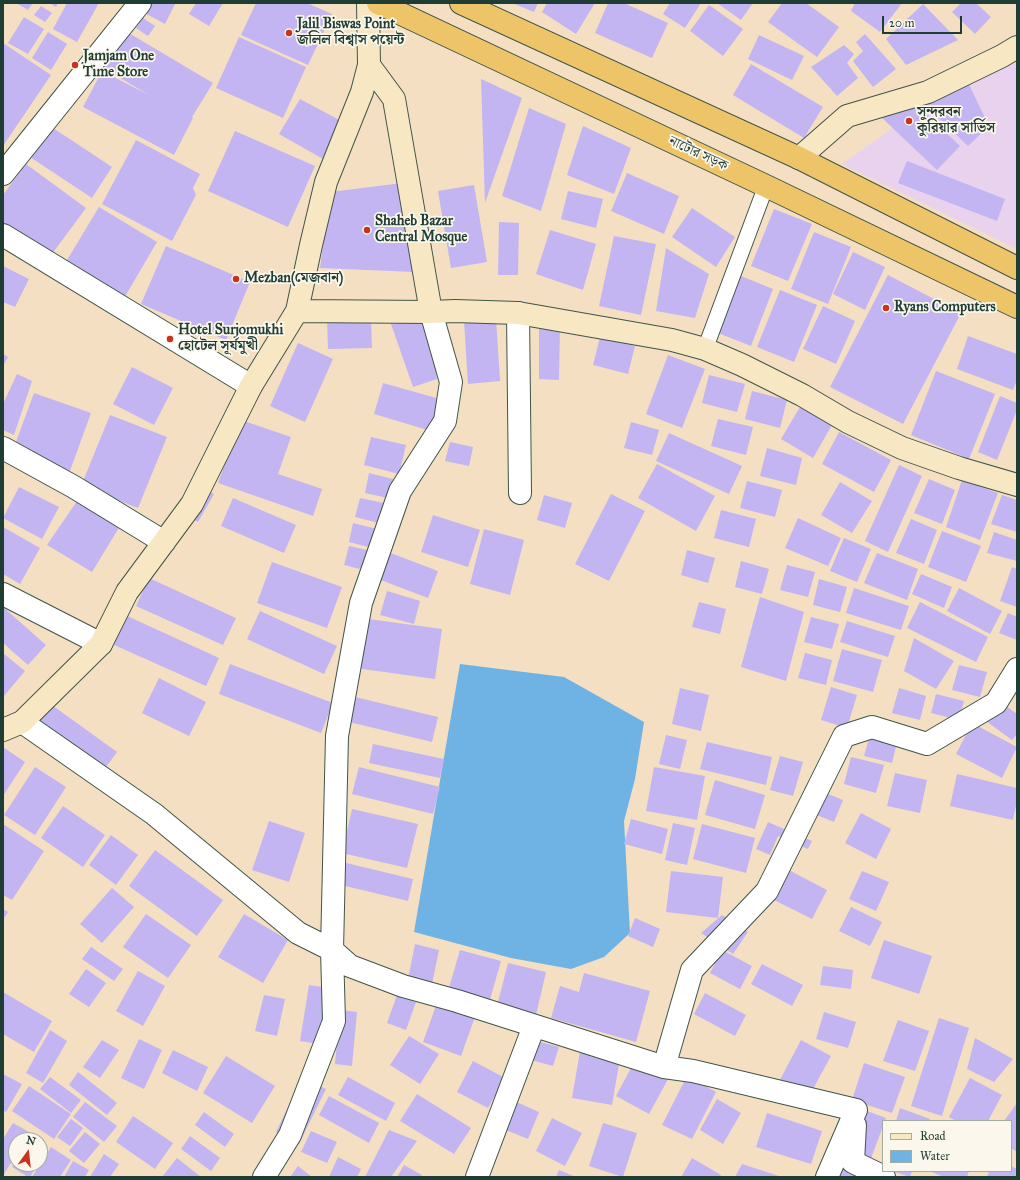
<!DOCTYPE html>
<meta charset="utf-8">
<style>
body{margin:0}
#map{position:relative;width:1020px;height:1180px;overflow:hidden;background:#f4dfc3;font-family:"IM FELL Great Primer",serif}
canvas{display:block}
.frame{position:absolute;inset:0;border:4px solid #1f3d34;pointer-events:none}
.legend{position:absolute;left:882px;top:1120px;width:130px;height:52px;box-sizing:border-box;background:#fbf7ec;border:1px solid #a3ada2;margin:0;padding:5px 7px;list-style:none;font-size:12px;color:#1f3d34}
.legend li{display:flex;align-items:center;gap:8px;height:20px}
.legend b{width:20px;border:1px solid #a3ada2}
.north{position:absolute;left:8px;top:1132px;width:40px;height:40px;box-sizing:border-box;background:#fbf7ec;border:1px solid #a3ada2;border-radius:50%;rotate:15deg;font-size:11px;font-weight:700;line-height:16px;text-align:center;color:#1f3d34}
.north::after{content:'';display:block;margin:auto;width:14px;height:18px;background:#c8321e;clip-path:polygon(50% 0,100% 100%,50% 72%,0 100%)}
.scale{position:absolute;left:882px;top:16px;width:80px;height:18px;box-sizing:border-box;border:2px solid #1f3d34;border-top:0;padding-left:5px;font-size:12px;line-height:14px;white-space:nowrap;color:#1f3d34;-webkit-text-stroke:3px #fbf7ec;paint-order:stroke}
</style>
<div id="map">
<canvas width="1020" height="1180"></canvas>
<div class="frame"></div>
<ul class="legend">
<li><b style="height:5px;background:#f8e7c3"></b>Road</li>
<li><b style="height:11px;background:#6eb3e4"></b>Water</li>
</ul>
<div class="north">N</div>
<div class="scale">20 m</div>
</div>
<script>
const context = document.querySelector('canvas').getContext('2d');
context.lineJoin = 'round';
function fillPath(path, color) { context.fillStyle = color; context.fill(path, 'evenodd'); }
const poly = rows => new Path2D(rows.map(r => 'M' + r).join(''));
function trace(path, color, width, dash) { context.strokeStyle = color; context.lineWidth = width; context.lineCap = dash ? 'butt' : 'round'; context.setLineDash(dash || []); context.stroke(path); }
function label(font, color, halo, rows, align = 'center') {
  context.font = font + ' "IM FELL Great Primer","Noto Serif Bengali",serif'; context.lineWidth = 3.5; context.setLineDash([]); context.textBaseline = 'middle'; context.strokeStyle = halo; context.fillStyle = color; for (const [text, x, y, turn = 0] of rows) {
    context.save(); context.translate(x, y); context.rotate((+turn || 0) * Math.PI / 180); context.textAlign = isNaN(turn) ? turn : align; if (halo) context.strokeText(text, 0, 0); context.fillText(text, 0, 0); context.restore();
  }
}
fillPath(poly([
 [1017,62,1017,249,842,164,933,99]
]), '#e8d2ee');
fillPath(poly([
 [460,664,564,677,644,722,635,779,624,821,630,933,604,957,571,969,511,958,414,932]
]), '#6eb3e4');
fillPath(poly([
 [16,3,33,3,28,10],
 [50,3,58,3,56,7],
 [67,3,99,3,77,42,53,29],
 [146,3,174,3,175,4,165,24,141,11],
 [196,3,223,3,209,26,189,14],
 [256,3,307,3,332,14,308,65,241,35],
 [512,3,538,3,534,12],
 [547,3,595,3,576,34,542,12],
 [608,3,624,3,668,23,652,58,595,33],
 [670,3,701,3,685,28,663,14],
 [717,3,753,3,741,20],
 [782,3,806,3,839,27,817,57,768,22],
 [855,3,902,3,880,32,851,11],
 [961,3,976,3,991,17,975,34,952,12],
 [923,4,958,40,906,65,886,39],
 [709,5,743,29,723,56,690,31],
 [41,6,52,13,45,22,34,15],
 [24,17,44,29,28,54,8,43],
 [143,18,155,26,148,36,136,28],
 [122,29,213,83,192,117,193,118,174,155,83,107,102,71,149,95,100,66],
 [48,32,67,44,51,70,32,58],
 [865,34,896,69,873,87,853,61,863,51,856,42],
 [759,35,804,56,792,80,748,59],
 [239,37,306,67,283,118,216,88],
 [3,43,51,75,3,146],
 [844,45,854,54,847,63,858,78,837,96,811,67],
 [751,64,823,107,804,138,733,95],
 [960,66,989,126,968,146,920,100],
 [481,79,522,98,485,203],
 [903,92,960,146,937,170,880,116],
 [300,99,343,122,323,159,279,134],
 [529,108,566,124,541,211,502,196],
 [47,124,112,167,92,198,27,155],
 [583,126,631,148,614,194,567,175],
 [235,131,315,166,288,227,208,191],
 [136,140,200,174,193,188,196,195,172,241,102,204],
 [907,161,1005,199,997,221,898,183],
 [26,164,86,208,46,262,3,230,3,195],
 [627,173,679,196,664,234,611,211],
 [402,183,414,272,320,268,330,192],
 [474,185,487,262,451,268,438,191],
 [568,191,603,199,596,228,561,219],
 [99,207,157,242,123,300,64,265],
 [692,208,735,237,716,267,672,237],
 [774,209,812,224,788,281,751,266],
 [499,222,519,223,518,275,498,275],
 [550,230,596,244,583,290,536,274],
 [814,232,851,247,828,304,791,289],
 [614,236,656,244,641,315,599,306],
 [166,246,250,282,226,340,141,304],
 [666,248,709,274,695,318,656,311],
 [853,252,885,267,865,310,833,294],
 [3,266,29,279,15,307,3,302],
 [736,274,773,289,751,346,713,331],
 [888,275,961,313,903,424,830,387],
 [780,290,817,305,794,362,757,347],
 [823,306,855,321,836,364,803,349],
 [496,318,500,381,468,384,464,321],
 [327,319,371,320,372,348,328,349],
 [428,319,437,379,413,387,391,324],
 [539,327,560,327,559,380,539,379],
 [968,336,1017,354,1017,380,1013,390,957,369],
 [600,337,635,346,628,374,593,365],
 [298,343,333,359,305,422,270,406],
 [3,354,8,357,3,366],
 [668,355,705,369,682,428,646,414],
 [132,367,173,388,154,425,113,404],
 [936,371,995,394,969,459,911,435],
 [17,374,32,381,14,435,3,430,3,404],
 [709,375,745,384,737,412,702,403],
 [383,383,440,399,431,431,374,414],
 [752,391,787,400,780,428,745,419],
 [34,393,91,413,70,471,13,450],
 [1000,396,1017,403,1017,410,997,460,978,452],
 [800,407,832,425,813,458,781,439],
 [110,415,167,437,138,508,81,486],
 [718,419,753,427,746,455,711,446],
 [241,420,291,437,278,474,322,489,313,516,218,483],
 [631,422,659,430,652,455,624,448],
 [839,432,891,460,874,492,822,464],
 [669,433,742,466,729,494,656,461],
 [371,437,406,445,399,474,364,465],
 [450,442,473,447,469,466,445,461],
 [767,448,802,458,796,485,760,476],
 [657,464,715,496,696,531,638,498],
 [899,465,922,476,888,552,865,541],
 [369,473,393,479,388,498,365,493],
 [929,479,955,490,942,524,914,513],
 [962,480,998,493,980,540,946,527],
 [193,481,214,494,198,522,176,509],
 [747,481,782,490,775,517,740,508],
 [840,482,872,501,852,533,821,515],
 [19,487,59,507,42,539,3,518],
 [611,494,645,511,609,581,575,564],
 [544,495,572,503,565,528,537,520],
 [1002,495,1017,500,1017,532,991,524],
 [79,498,120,526,92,572,47,545],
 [233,498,296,525,284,553,221,526],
 [360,498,384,503,379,523,355,517],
 [721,510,756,519,749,547,714,538],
 [433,515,480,530,468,567,421,552],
 [798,518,841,538,828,566,785,548],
 [911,519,937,530,924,564,896,553],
 [353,523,377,529,372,548,349,542],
 [3,527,40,548,20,584,3,574],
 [484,529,524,540,510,595,470,584],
 [942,531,981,546,966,582,928,567],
 [994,532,1017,540,1017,561,987,553],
 [844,538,871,549,857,582,830,571],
 [349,546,372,551,368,571,344,565],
 [687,550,715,558,708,583,681,575],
 [388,552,438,571,428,598,378,579],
 [877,553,918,569,907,600,864,583],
 [741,561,769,569,762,594,735,587],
 [272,562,342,587,327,628,257,603],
 [787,565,815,572,808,597,780,590],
 [1012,567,1017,569,1017,607,1000,601],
 [921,574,952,587,944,608,912,594],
 [149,578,236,618,223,645,136,606],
 [819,579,847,587,840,612,813,605],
 [854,588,909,606,901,630,846,613],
 [959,588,1002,611,990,634,947,611],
 [387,591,420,601,414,624,380,615],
 [760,597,804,612,786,681,741,667],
 [699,602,726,609,720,634,692,627],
 [920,602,988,637,976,662,907,628],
 [3,607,46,645,28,665,3,643],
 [260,611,337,646,324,674,247,639],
 [1008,613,1017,617,1017,640,999,633],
 [125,615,219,658,206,686,112,644],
 [811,617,839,624,832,649,804,642],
 [361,618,442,629,435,679,355,668],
 [847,621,895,636,888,657,840,642],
 [914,638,954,661,936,689,904,671],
 [842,649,882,660,873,692,833,681],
 [3,653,25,671,3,697],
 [805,653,832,660,826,685,798,678],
 [230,664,333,703,321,733,219,694],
 [959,665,987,672,980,697,952,690],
 [159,678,206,702,189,736,142,713],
 [831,687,857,695,847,728,821,720],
 [680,688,709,695,701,731,672,724],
 [899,688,926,696,920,720,892,713],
 [936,694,964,701,959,720,931,713],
 [989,694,1017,714,1017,734,1012,740,975,713],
 [38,695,117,752,100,775,21,719],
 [351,696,438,717,432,742,345,721],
 [972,723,1017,747,1002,778,956,754],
 [871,731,898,738,892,763,864,756],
 [666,735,687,740,680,769,659,764],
 [707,742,772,757,766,785,700,769],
 [373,744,444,759,440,778,369,763],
 [3,747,25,762,3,796],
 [780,756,803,762,793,796,770,790],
 [851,757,884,765,876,793,844,784],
 [35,767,66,787,35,835,4,815],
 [359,767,440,787,433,814,352,794],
 [654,767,705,776,697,820,646,811],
 [895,773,927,780,920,813,887,806],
 [957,774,1017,788,1017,801,1013,820,950,806],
 [715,780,765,795,755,829,705,815],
 [806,785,843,800,834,822,797,807],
 [63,806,105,835,83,867,41,838],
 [352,809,418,824,407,868,342,853],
 [861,813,891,829,876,859,845,843],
 [631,819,668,829,662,854,624,844],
 [269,821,305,833,289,882,252,870],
 [768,822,812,841,808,849,778,836,770,855,756,849],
 [673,823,695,828,687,865,665,860],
 [3,824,44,851,12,900,3,895],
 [702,824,755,838,746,873,693,859],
 [111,835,138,855,116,885,89,865],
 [155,850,223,900,197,936,129,886],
 [342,862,413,879,408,901,337,884],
 [779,865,827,890,812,919,764,895],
 [671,871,723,877,718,918,666,912],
 [862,871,889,882,876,911,849,899],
 [112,888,134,907,102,943,80,924],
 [851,907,882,922,870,946,839,931],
 [3,909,8,912,3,920],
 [146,914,191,945,168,978,123,947],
 [244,914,288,940,263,983,218,957],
 [722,915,748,932,733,954,701,933],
 [635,918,660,929,653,947,628,936],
 [884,940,932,956,919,994,871,978],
 [415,944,439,950,432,984,408,979],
 [91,947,123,969,114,981,82,959],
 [460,950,501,961,489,1003,448,991],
 [722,950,752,966,740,989,710,973],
 [508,963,546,972,536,1015,497,1006],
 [762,964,803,985,792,1006,751,984],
 [823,966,853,970,851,989,820,985],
 [86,969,106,983,89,1007,69,994],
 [138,971,165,986,143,1026,116,1011],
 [584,973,650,991,636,1042,551,1018,560,986,579,992],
 [309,985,341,990,331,1046,300,1041],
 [3,992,52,1021,34,1052,3,1034],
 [705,993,746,1015,735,1036,694,1014],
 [264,995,285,999,277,1036,255,1031],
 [397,995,416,1002,406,1030,387,1023],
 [438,1000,476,1014,461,1056,423,1042],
 [340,1010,357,1012,352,1066,335,1064],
 [824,1012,856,1022,848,1048,816,1039],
 [939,1018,969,1028,942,1116,911,1106],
 [898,1020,929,1031,915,1071,883,1061],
 [50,1030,67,1041,43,1083,26,1073],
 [409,1036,439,1054,420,1084,390,1065],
 [975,1038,1013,1059,994,1082,967,1069],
 [139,1039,162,1050,144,1089,121,1078],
 [529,1039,559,1047,553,1066,524,1058],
 [102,1040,119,1050,100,1078,83,1067],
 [801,1040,831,1056,802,1109,773,1093],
 [173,1050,208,1067,197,1091,162,1073],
 [580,1051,620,1058,612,1105,572,1098],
 [638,1055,672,1072,649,1114,616,1096],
 [226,1056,275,1086,252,1123,203,1093],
 [473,1061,505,1078,488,1108,457,1092],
 [864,1063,905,1077,892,1113,852,1100],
 [78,1072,117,1103,107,1115,69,1085],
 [3,1074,22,1084,6,1112,3,1110],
 [687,1076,716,1092,692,1139,662,1125],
 [50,1077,81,1100,71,1113,40,1089],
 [348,1077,395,1103,386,1121,338,1095],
 [302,1078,326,1089,299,1144,276,1132],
 [970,1078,1002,1095,988,1121,956,1121,949,1117],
 [29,1086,71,1114,54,1139,12,1111],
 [417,1094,471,1128,454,1154,400,1121],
 [329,1096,379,1123,369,1143,319,1115],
 [503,1096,539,1112,528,1139,491,1124],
 [717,1099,741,1113,723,1144,700,1130],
 [85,1102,117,1126,104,1142,73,1117],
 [1017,1103,1017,1152,1011,1148,1011,1121,1004,1121],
 [859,1108,886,1118,885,1121,883,1121,883,1126,869,1164,842,1154],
 [900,1108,930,1119,929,1121,896,1121],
 [204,1112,234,1134,225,1147,195,1125],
 [767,1113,822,1131,811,1164,756,1147],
 [133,1116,173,1143,155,1169,116,1142],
 [552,1118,582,1133,565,1166,536,1151],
 [71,1119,83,1128,70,1146,57,1137],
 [13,1123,29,1132,25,1140,16,1140,16,1154,3,1176,3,1139],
 [603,1123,637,1133,623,1177,589,1166],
 [389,1130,417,1141,391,1177,365,1177],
 [311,1131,337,1142,327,1163,301,1152],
 [85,1132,100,1144,84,1163,69,1151],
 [190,1136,220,1158,211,1171,181,1149],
 [40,1143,48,1148,40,1161],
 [51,1147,71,1160,60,1177,32,1177],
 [104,1154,119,1164,110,1177,90,1177],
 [338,1157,361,1169,357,1177,329,1177],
 [177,1158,201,1177,162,1177],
 [692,1158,721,1175,720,1177,681,1177],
 [16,1160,16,1164,38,1164,30,1177,28,1177,12,1167],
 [73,1161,89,1170,85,1177,64,1177],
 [742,1164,782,1177,735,1177],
 [404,1165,422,1175,421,1177,397,1177],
 [298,1166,312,1177,290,1177],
 [1011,1166,1017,1169,1017,1177,987,1177,989,1171,1011,1171],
 [839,1167,860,1177,834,1177],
 [559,1170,576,1177,556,1177],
 [892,1171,912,1171,910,1177],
 [929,1171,969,1171,967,1177,944,1177]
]), '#c3b5f1');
const lane = poly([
 [705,349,766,186]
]);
const street = poly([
 [3,174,140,3],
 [3,235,251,386],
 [518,313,520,493],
 [3,448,74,487,164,542],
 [3,594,101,644],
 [22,722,154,814,298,933,332,950,350,966,403,986,457,1001,664,1067,693,1071,856,1110,827,1177],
 [664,1067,692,970,767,891,844,736,872,727,927,744,996,703,1017,669],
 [855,1125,853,1162,884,1177],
 [264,1177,290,1135,334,1021,332,950,337,736,361,603,400,491,445,421,451,382,431,312],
 [477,1177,534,1026]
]);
const secondary = poly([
 [369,65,394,99,431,312,455,311,518,313,672,340,705,349,742,365,802,395,848,422,902,448,959,468,1017,485],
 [799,158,847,116,928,92,1002,56,1017,47],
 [297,311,431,312],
 [3,730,22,722,101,644,127,592,192,504,251,386,297,311,311,245,326,182,362,92,369,65,368,3]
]);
const highway = poly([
 [378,3,766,186,1017,307],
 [461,3,799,158,1017,268]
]);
trace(lane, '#3f5549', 17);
trace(street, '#3f5549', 24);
trace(secondary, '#3f5549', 24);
trace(highway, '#3f5549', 24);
trace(lane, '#fff', 15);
trace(street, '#fff', 22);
trace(secondary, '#f8e7c3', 22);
trace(highway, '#eec469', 22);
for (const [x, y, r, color] of [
 [289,33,4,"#c8321e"],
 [75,65,4,"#c8321e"],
 [909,121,4,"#c8321e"],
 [367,230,4,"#c8321e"],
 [236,279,4,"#c8321e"],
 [886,308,4,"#c8321e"],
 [170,339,4,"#c8321e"]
]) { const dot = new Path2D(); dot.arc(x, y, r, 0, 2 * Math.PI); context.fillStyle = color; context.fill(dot); trace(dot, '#fbf7ec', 1.5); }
label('bold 14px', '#1f3d34', '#fbf7ec', [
 ["Jalil Biswas Point",297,25],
 ["জলিল বিশ্বাস পয়েন্ট",297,41],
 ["Jamjam One",83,57],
 ["Time Store",83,73],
 ["সুন্দরবন",917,113],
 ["কুরিয়ার সার্ভিস",917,129],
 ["Shaheb Bazar",375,222],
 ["Central Mosque",375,238],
 ["Mezban(মেজবান)",244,279],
 ["Ryans Computers",894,308],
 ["Hotel Surjomukhi",178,331],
 ["হোটেল সূর্যমুখী",178,347]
], 'left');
label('14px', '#1f3d34', '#fbf7ec', [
 ["নাটোর সড়ক",698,154,25]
]);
</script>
